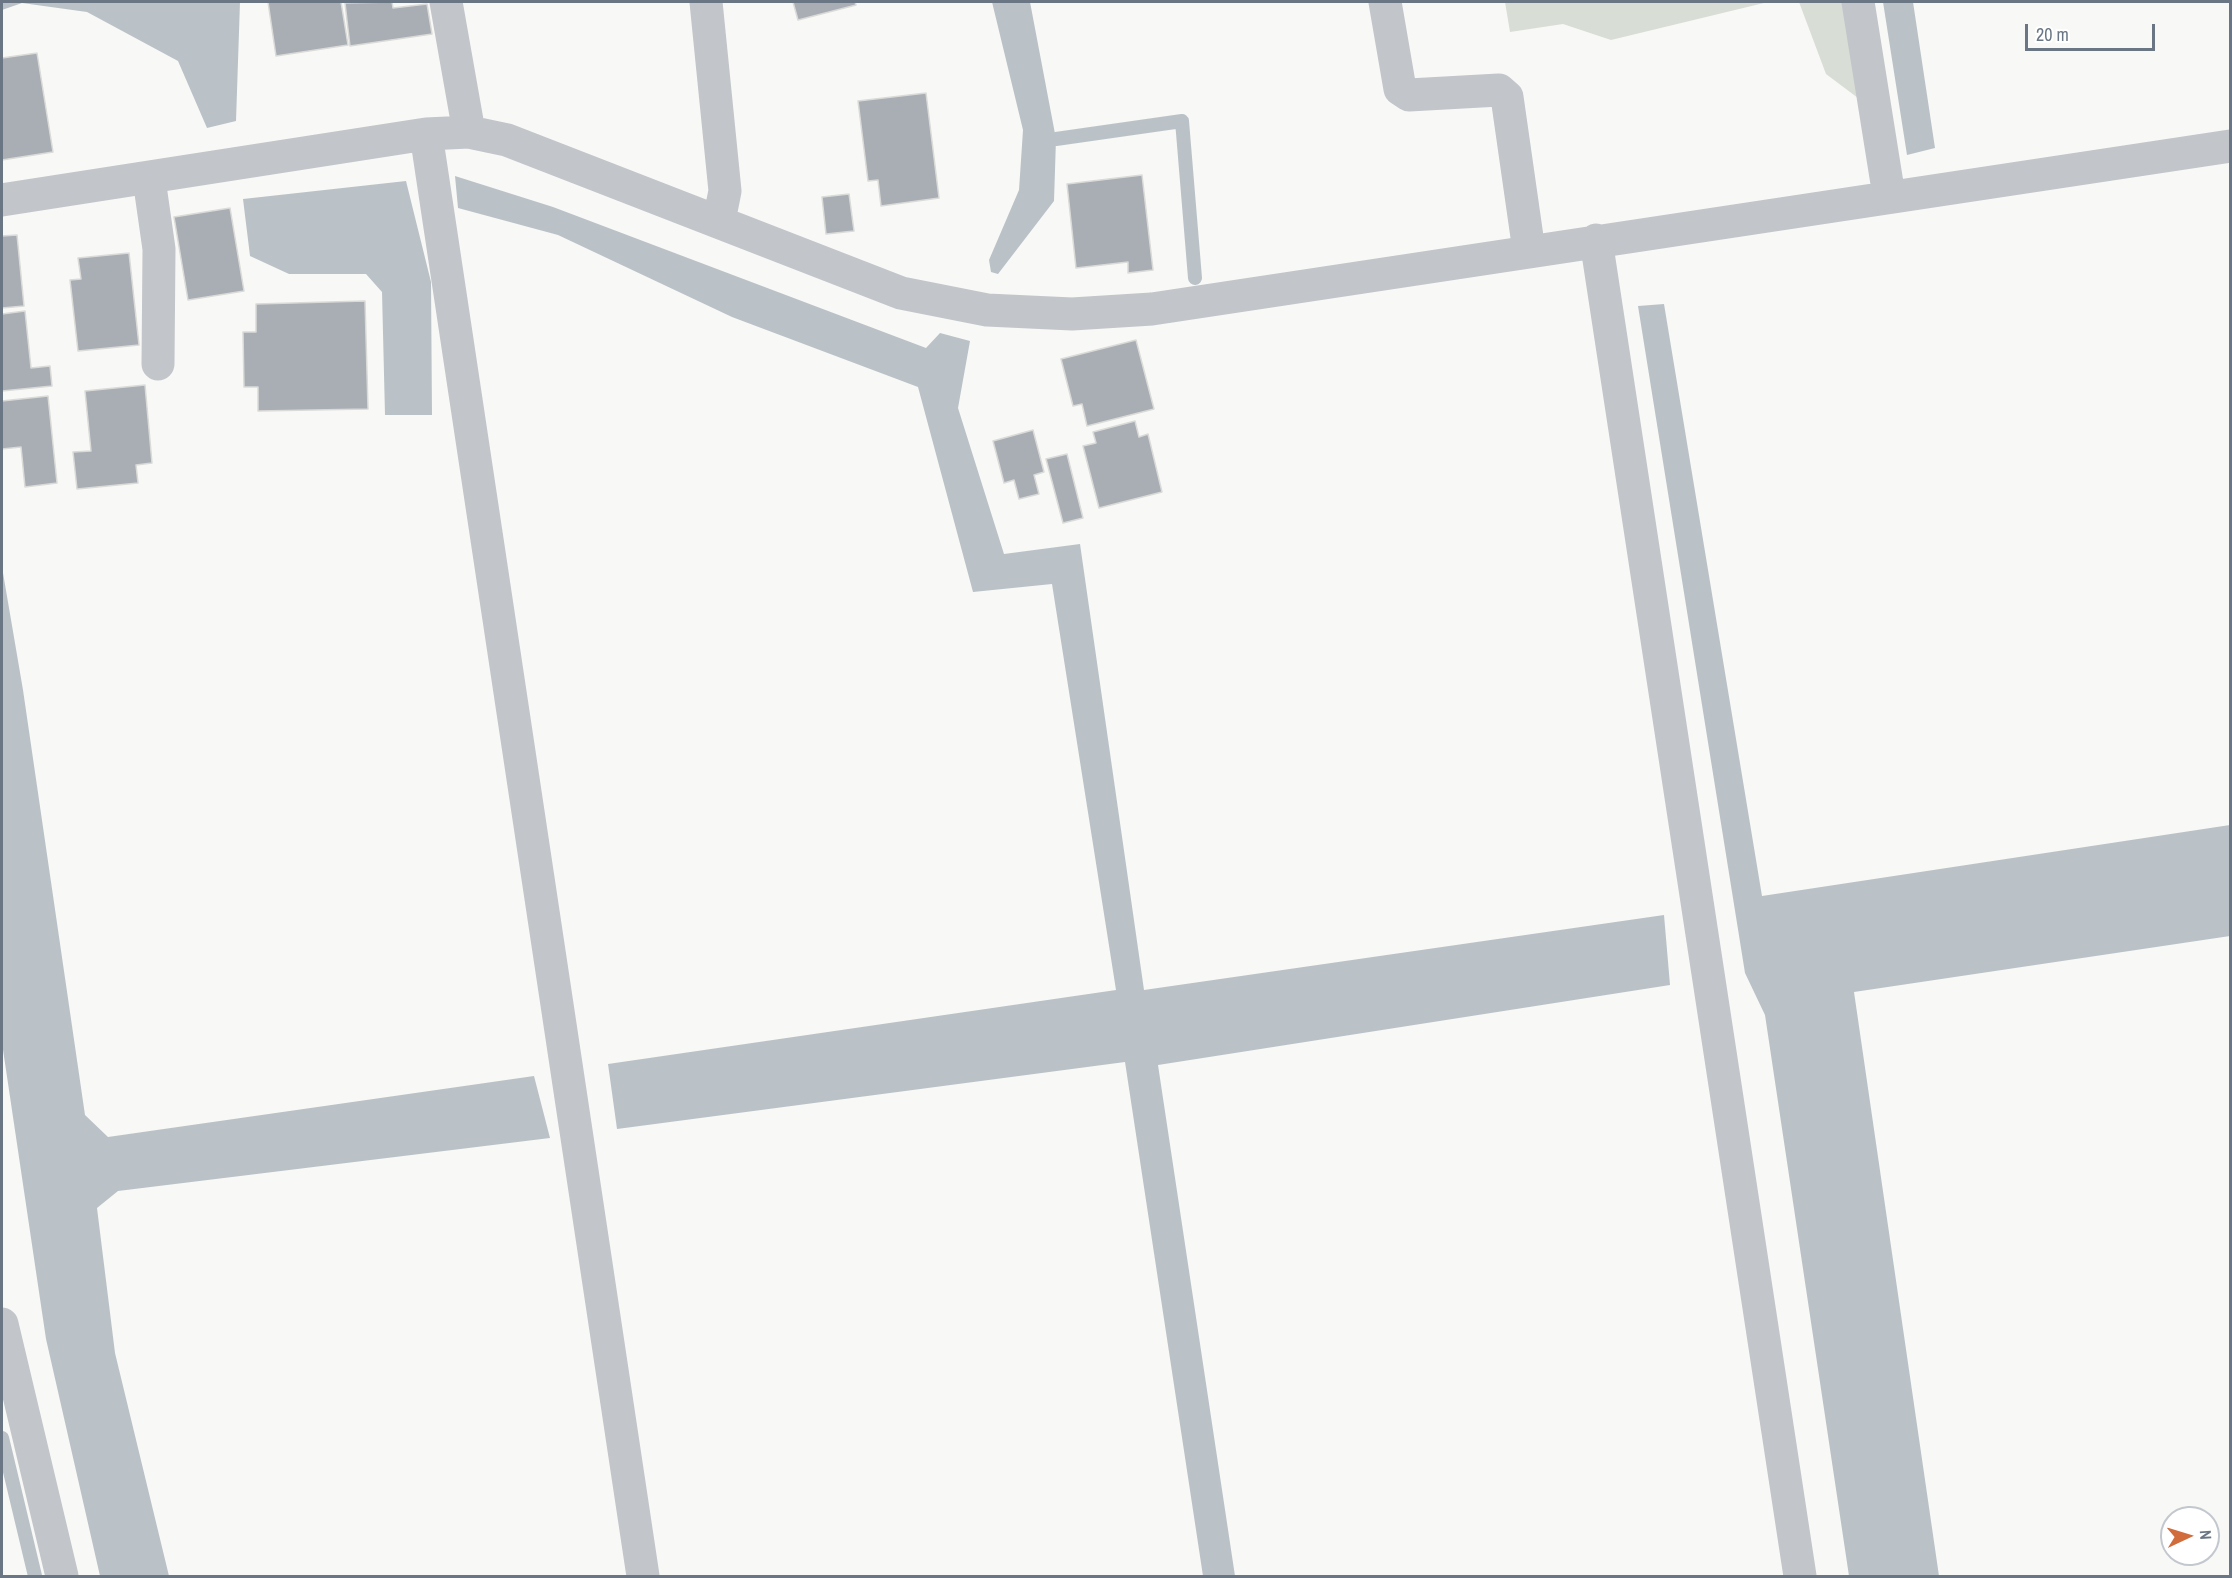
<!DOCTYPE html>
<style>
body{margin:0}
#map{position:relative;width:2232px;height:1578px;overflow:hidden;background:#f8f8f6;font-family:"Archivo Narrow",sans-serif}
canvas{display:block}
.frame{position:absolute;inset:0;border:3px solid #6a7684;pointer-events:none}
.north{position:absolute;left:2160px;top:1506px;width:60px;height:60px;box-sizing:border-box;background:#fff;border:2px solid #c3c8ce;border-radius:50%;rotate:86deg;font-size:16px;font-weight:700;line-height:24px;text-align:center;color:#6a7684}
.north::after{content:'';display:block;margin:auto;width:21px;height:27px;background:#d16c3d;clip-path:polygon(50% 0,100% 100%,50% 72%,0 100%)}
.scale{position:absolute;left:2025px;top:24px;width:130px;height:27px;box-sizing:border-box;border:3px solid #6a7684;border-top:0;padding-left:8px;font-size:18px;line-height:21px;white-space:nowrap;color:#6a7684;-webkit-text-stroke:4px #fff;paint-order:stroke}
</style>
<div id="map">
<canvas width="2232" height="1578"></canvas>
<div class="frame"></div>
<div class="north">N</div>
<div class="scale">20 m</div>
</div>
<script>
const context = document.querySelector('canvas').getContext('2d');
context.lineJoin = 'round';
function fillPath(path, color) { context.fillStyle = color; context.fill(path, 'evenodd'); }
const poly = rows => new Path2D(rows.map(r => 'M' + r).join(''));
function trace(path, color, width, dash) { context.strokeStyle = color; context.lineWidth = width; context.lineCap = dash ? 'butt' : 'round'; context.setLineDash(dash || []); context.stroke(path); }
fillPath(poly([
 [1505,2,1768,2,1611,40,1563,24,1510,32],
 [1799,2,1845,2,1858,98,1826,74]
]), '#d8ddd6');
fillPath(poly([
 [2,2,240,2,236,121,207,128,178,61,87,12,22,3,2,10],
 [992,2,1030,2,1056,139,1054,201,998,274,991,272,989,260,1019,190,1023,130],
 [1883,2,1913,2,1935,148,1907,155],
 [455,176,553,207,926,348,940,333,970,341,958,408,1004,554,1080,544,1144,990,1664,915,1670,985,1158,1065,1235,1576,1203,1576,1125,1062,617,1129,608,1064,1116,990,1052,584,973,592,918,387,732,317,558,235,458,208],
 [406,181,431,282,432,415,385,415,382,292,366,274,289,274,250,256,243,199],
 [1664,304,1762,896,2230,825,2230,936,1854,992,1939,1576,1849,1576,1765,1015,1745,973,1638,306],
 [2,567,23,690,85,1115,108,1137,534,1076,550,1138,118,1191,97,1208,115,1353,169,1576,100,1576,46,1339,2,1043]
]), '#bac2c7');
trace(poly([
 [1056,139,1182,121,1195,278],
 [2,1438,35,1576]
]), '#bac2c7', 14);
const building = poly([
 [268,2,341,2,348,45,276,56,268,2],
 [392,2,393,8,427,4,432,34,350,46,345,3,392,2],
 [793,2,855,2,856,5,798,20,793,2],
 [37,53,53,152,2,160,2,58,37,53],
 [926,93,939,198,881,206,878,180,868,181,858,101,926,93],
 [1142,175,1153,270,1128,273,1128,262,1076,268,1067,184,1142,175],
 [849,194,854,231,826,234,822,197,849,194],
 [230,208,244,291,188,300,174,217,230,208],
 [2,233,2,236,17,235,24,306,2,308,2,233],
 [129,253,139,345,78,351,70,280,81,279,78,258,129,253],
 [365,301,368,409,258,411,258,387,244,387,243,332,256,332,256,304,365,301],
 [25,311,31,368,50,366,52,386,2,391,2,314,25,311],
 [1136,340,1154,409,1087,426,1082,404,1073,406,1061,359,1136,340],
 [145,385,152,463,136,465,138,483,77,489,73,452,91,451,85,391,145,385],
 [48,396,57,483,25,487,21,447,2,449,2,401,48,396],
 [1135,421,1139,437,1148,434,1162,492,1099,508,1083,446,1096,443,1093,432,1135,421],
 [1033,430,1044,472,1034,475,1039,494,1019,499,1014,480,1004,483,993,441,1033,430],
 [1067,454,1083,518,1063,523,1046,459,1067,454]
]);
fillPath(building, '#a8aeb4');
trace(building, '#dadad8', 1.5);
trace(poly([
 [446,2,469,132],
 [706,2,725,191,719,221],
 [1385,2,1400,89,1409,95,1499,90,1507,97,1529,251],
 [1858,2,1889,196],
 [426,134,643,1576],
 [149,179,159,249,158,364],
 [2,200,426,134,469,132,507,140,901,293,987,310,1072,314,1152,309,2230,146],
 [1596,240,1800,1576],
 [2,1324,62,1576]
]), '#c2c5c9', 33);
</script>
